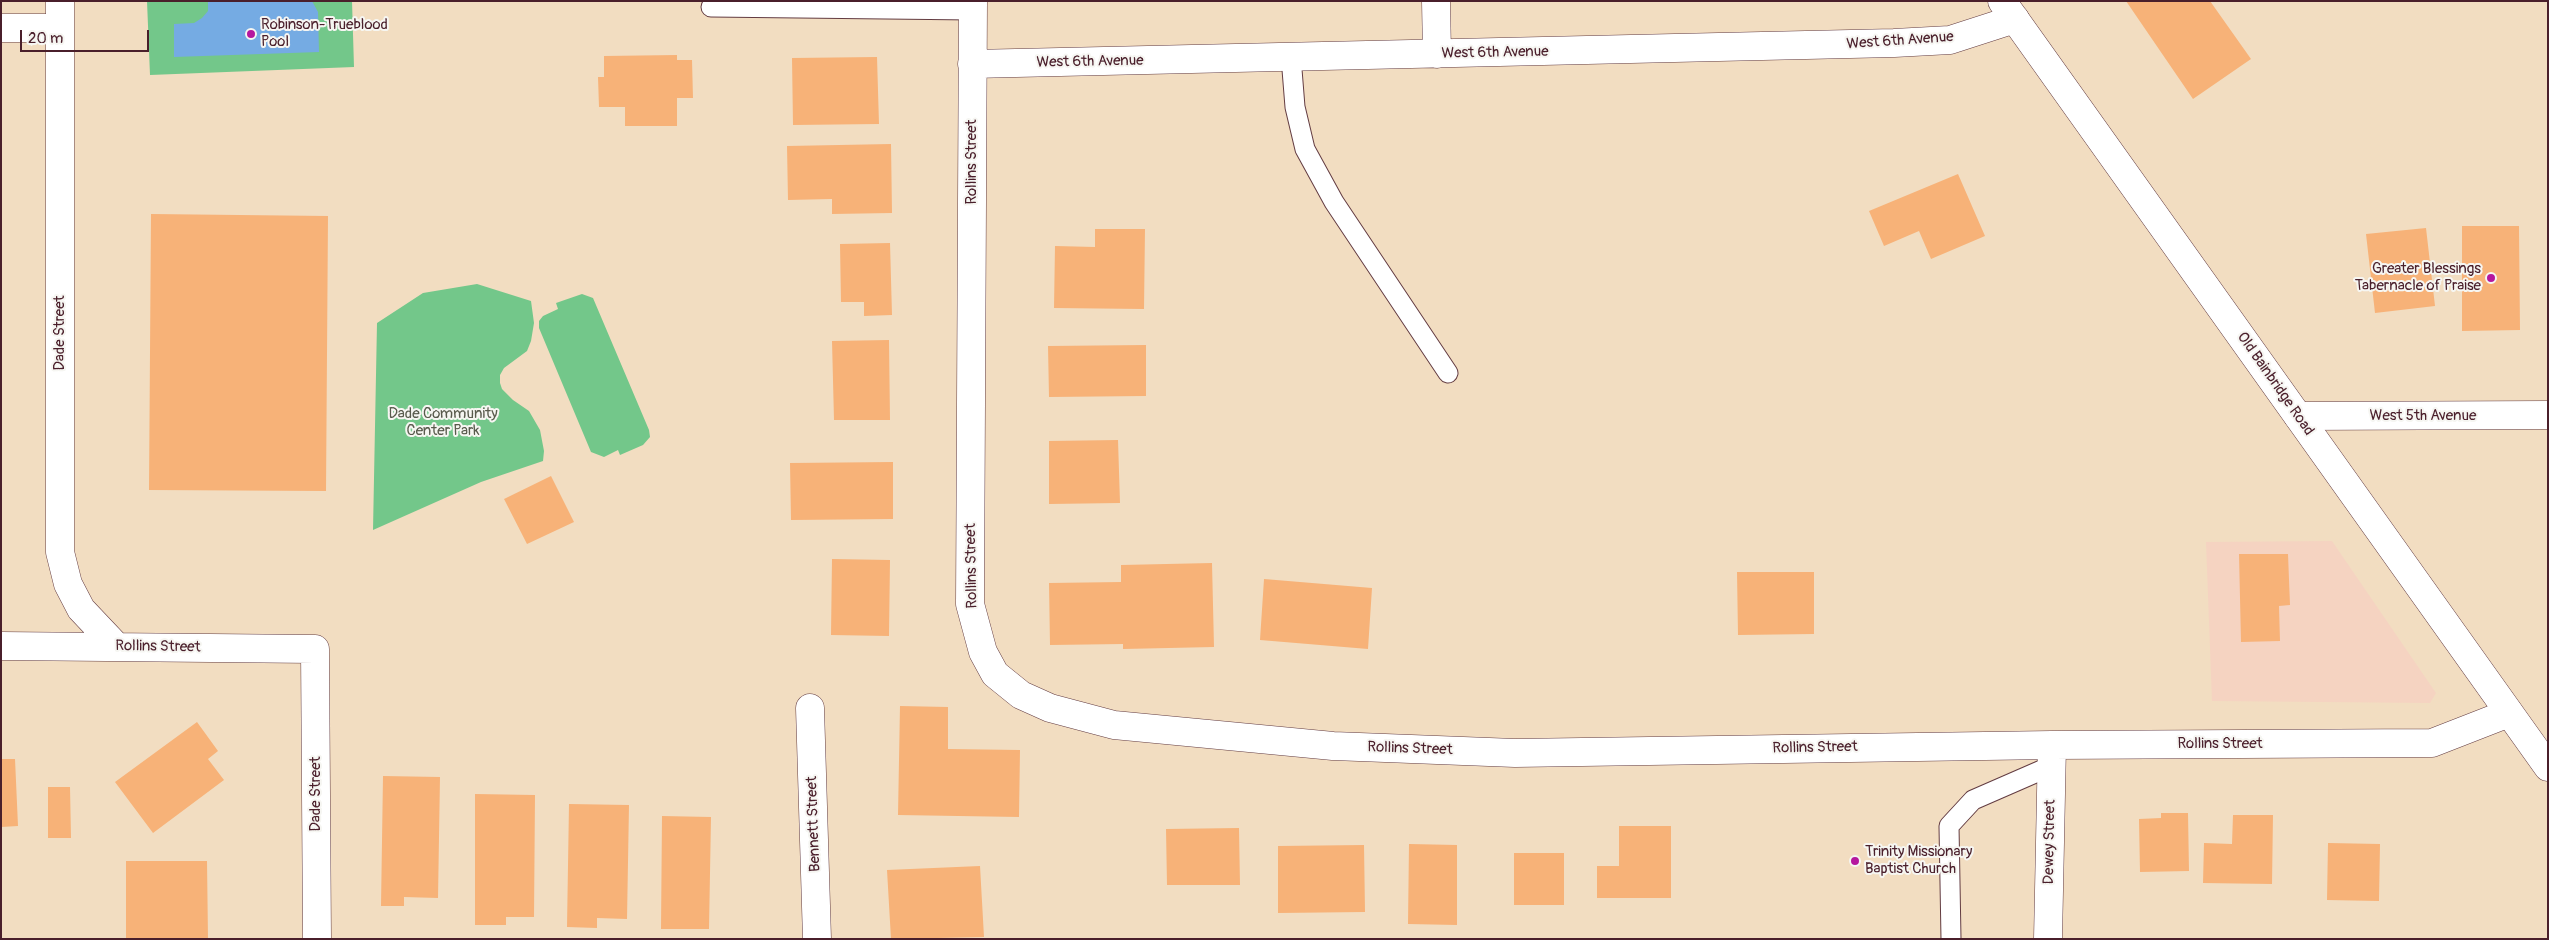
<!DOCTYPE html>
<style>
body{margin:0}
#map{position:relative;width:2549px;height:940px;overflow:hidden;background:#f2ddc1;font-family:Pangolin,sans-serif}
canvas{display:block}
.frame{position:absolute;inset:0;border:2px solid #4a1f2b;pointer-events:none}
.scale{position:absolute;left:20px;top:30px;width:129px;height:22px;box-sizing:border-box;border:2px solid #4a1f2b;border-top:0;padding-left:6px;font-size:15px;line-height:18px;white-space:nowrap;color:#4a1f2b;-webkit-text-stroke:4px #f6f6f2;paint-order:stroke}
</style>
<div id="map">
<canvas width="2549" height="940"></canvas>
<div class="frame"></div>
<div class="scale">20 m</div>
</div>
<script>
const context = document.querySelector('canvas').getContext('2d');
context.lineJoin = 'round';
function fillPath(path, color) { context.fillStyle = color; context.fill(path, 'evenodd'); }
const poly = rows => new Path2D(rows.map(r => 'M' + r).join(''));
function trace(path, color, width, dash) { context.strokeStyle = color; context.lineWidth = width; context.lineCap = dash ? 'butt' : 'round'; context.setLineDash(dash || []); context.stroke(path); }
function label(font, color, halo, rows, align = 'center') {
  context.font = font + ' Pangolin,sans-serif'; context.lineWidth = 4; context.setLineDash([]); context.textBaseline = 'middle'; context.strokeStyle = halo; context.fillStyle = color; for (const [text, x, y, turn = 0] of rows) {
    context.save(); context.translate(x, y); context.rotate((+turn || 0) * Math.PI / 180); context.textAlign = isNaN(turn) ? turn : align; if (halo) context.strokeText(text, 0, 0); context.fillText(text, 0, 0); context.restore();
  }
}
fillPath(poly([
 [2332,541,2436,693,2430,703,2212,701,2206,542]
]), '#f5d3c1');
fillPath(poly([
 [147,1,352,1,354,67,150,75],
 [477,284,531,301,534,323,531,341,527,351,504,368,500,375,500,383,502,389,513,400,529,411,540,430,544,451,543,461,481,482,373,530,377,323,423,293],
 [582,294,593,298,649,430,650,437,643,445,620,455,618,450,604,457,591,452,539,328,539,321,543,316,558,309,556,303]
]), '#73c78a');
fillPath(poly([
 [208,1,312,1,318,12,319,52,174,57,174,24,194,23,202,18,208,11]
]), '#75abe3');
fillPath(poly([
 [2126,1,2210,1,2251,59,2193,99],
 [677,55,677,60,692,60,693,98,677,98,677,126,625,126,625,107,599,107,598,77,604,77,604,56],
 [877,57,879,124,793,125,792,58],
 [891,144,892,213,832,214,832,199,788,200,787,146],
 [1958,174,1985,236,1931,259,1919,231,1884,246,1869,211],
 [151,214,328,216,326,491,149,490],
 [2462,226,2519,226,2520,330,2462,331],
 [2426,228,2435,306,2375,313,2366,234],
 [1095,229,1145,229,1144,309,1054,308,1055,246,1095,247],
 [890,243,892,315,864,316,864,302,841,302,840,244],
 [889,340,890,420,834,420,832,341],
 [1146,345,1146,396,1049,397,1048,346],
 [1118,440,1120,503,1049,504,1049,441],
 [893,462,893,519,791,520,790,463],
 [551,476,574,522,527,544,504,499],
 [2239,554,2288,554,2290,605,2279,606,2280,641,2241,642],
 [832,559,890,560,889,636,831,635],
 [1212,563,1214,647,1123,649,1123,644,1050,645,1049,583,1121,582,1121,565],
 [1737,572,1814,572,1814,634,1738,635],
 [1264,579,1372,588,1368,649,1260,640],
 [900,706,948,707,948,749,1020,750,1019,817,898,815],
 [197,722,218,751,208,759,224,780,153,833,115,782],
 [1,759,15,759,18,826,1,827],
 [383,776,440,777,438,898,404,897,404,906,381,906],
 [48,787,70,787,71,838,48,838],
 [475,794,535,795,534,917,506,917,506,925,475,925],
 [569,804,629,805,627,919,597,918,597,928,567,927],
 [2161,813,2188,813,2189,871,2140,872,2139,819,2161,818],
 [2233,815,2273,815,2272,884,2203,883,2204,843,2232,844],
 [662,816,711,817,709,929,661,929],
 [1619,826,1671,826,1671,898,1597,898,1597,866,1619,866],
 [1239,828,1240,885,1167,885,1166,829],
 [2328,843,2380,844,2379,901,2327,900],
 [1409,844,1457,845,1457,925,1408,924],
 [1364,845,1365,912,1278,913,1278,846],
 [1514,853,1564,853,1564,905,1514,905],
 [126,861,207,861,208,939,126,939],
 [980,866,984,937,891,939,887,870]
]), '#f7b278');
const lane = poly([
 [711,7,973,10],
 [1291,57,1295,107,1305,149,1334,202,1448,373],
 [1951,939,1949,826,1973,800,2051,766]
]);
const street = poly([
 [60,1,60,552,68,584,81,609,116,646],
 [973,1,970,604,983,652,995,674,1021,695,1050,708,1114,725,1333,746,1515,753,2052,745,2432,743,2509,713],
 [1436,1,1437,54],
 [1,28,60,28],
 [972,64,1894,43,1950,40,2015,19],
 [2298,416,2548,415],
 [1,646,315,649,317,939],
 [810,708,817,939],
 [2048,939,2052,745]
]);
const secondary = poly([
 [2002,1,2548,767]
]);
trace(lane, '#633c42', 21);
trace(street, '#633c42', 29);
trace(secondary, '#633c42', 29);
trace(lane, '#fff', 19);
trace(street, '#fff', 28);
trace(secondary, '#fff', 28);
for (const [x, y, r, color] of [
 [251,34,5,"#b5179e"],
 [2491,278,5,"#b5179e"],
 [1855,861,5,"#b5179e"]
]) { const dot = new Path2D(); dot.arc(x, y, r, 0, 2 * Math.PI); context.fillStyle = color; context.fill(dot); trace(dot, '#f6f6f2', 2); }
label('15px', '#4a1f2b', '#f6f6f2', [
 ["Robinson-Trueblood",261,25],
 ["Pool",261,42],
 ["Greater Blessings",2481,269,"right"],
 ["Tabernacle of Praise",2481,286,"right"],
 ["Trinity Missionary",1865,852],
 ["Baptist Church",1865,869]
], 'left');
label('15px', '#4a1f2b', '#f6f6f2', [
 ["West 6th Avenue",1900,41,-4],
 ["West 6th Avenue",1495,53,-1],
 ["West 6th Avenue",1090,62,-1],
 ["Rollins Street",972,162,-90],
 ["Dade Street",60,333,-90],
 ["Old Bainbridge Road",2275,384,55],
 ["West 5th Avenue",2423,416],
 ["Rollins Street",972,566,-91],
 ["Rollins Street",158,647,1],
 ["Rollins Street",2220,744],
 ["Rollins Street",1815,748,-1],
 ["Rollins Street",1410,749,2],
 ["Dade Street",316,794,-90],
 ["Bennett Street",814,824,-92],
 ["Dewey Street",2050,842,-89]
]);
label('15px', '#585a4c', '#f6f6f2', [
 ["Dade Community",443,414],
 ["Center Park",443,431]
]);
</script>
